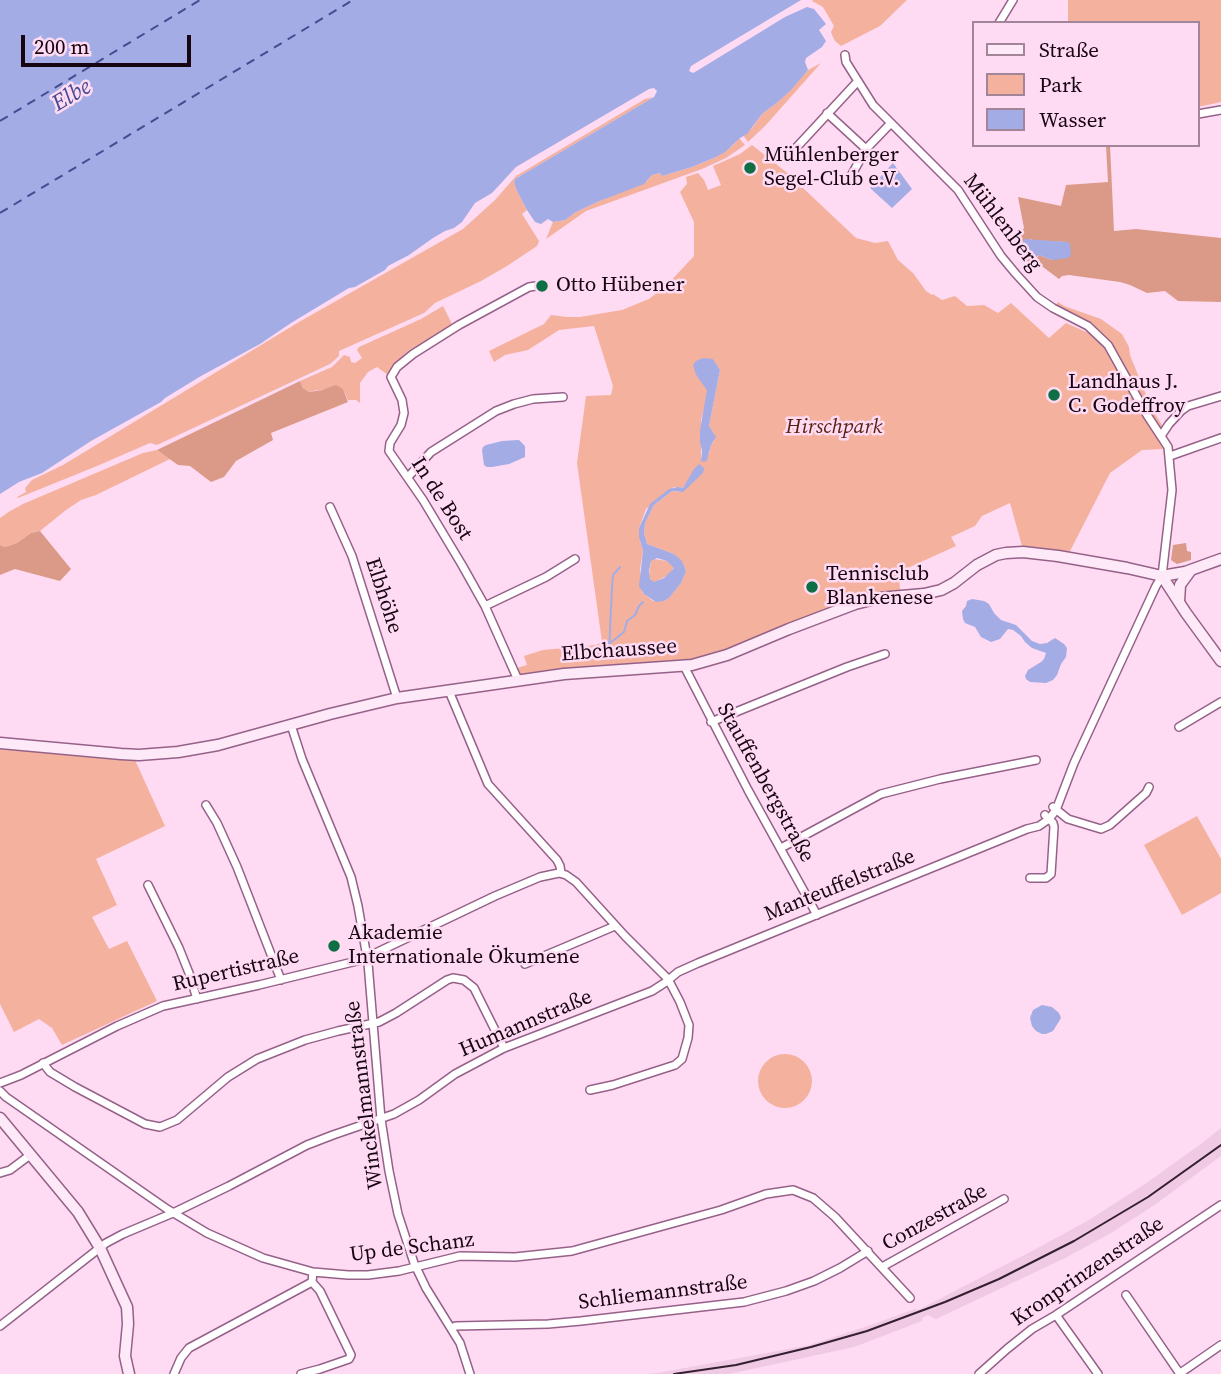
<!DOCTYPE html>
<meta charset="utf-8">
<style>
body{margin:0}
#map{position:relative;width:1221px;height:1374px;overflow:hidden;background:#fedaf3;font-family:"Source Serif 4",serif}
canvas{display:block}
.legend{position:absolute;left:972px;top:21px;width:228px;height:126px;box-sizing:border-box;background:#fedaf3;border:2px solid #a28599;margin:0;padding:9px 12px;list-style:none;font-size:21px;color:#170512}
.legend li{display:flex;align-items:center;gap:14px;height:35px}
.legend b{width:35px;border:2px solid #a28599}
.scale{position:absolute;left:21px;top:35px;width:170px;height:32px;box-sizing:border-box;border:4px solid #170512;border-top:0;padding-left:9px;font-size:21px;line-height:24px;white-space:nowrap;color:#170512;-webkit-text-stroke:5px #fedaf3;paint-order:stroke}
</style>
<div id="map">
<canvas width="1221" height="1374"></canvas>
<ul class="legend">
<li><b style="height:9px;background:#fde9f7"></b>Straße</li>
<li><b style="height:19px;background:#f4b29e"></b>Park</li>
<li><b style="height:19px;background:#a3ace5"></b>Wasser</li>
</ul>
<div class="scale">200 m</div>
</div>
<script>
const context = document.querySelector('canvas').getContext('2d');
context.lineJoin = 'round';
function fillPath(path, color) { context.fillStyle = color; context.fill(path, 'evenodd'); }
const poly = rows => new Path2D(rows.map(r => 'M' + r).join(''));
function trace(path, color, width, dash) { context.strokeStyle = color; context.lineWidth = width; context.lineCap = dash ? 'butt' : 'round'; context.setLineDash(dash || []); context.stroke(path); }
function label(font, color, halo, rows, align = 'center') {
  context.font = font + ' "Source Serif 4",serif'; context.lineWidth = 5; context.setLineDash([]); context.textBaseline = 'middle'; context.strokeStyle = halo; context.fillStyle = color; for (const [text, x, y, turn = 0] of rows) {
    context.save(); context.translate(x, y); context.rotate((+turn || 0) * Math.PI / 180); context.textAlign = isNaN(turn) ? turn : align; if (halo) context.strokeText(text, 0, 0); context.fillText(text, 0, 0); context.restore();
  }
}
fillPath(poly([
 [1221,1128,1221,1156,1153,1206,1111,1233,1065,1258,936,1319,928,1315,922,1318,922,1321,854,1347,729,1374,646,1374,658,1373,810,1345,874,1324,915,1309,918,1310,1034,1250,1089,1220,1145,1184,1201,1144]
]), '#f0c9e4');
fillPath(poly([
 [813,0,907,0,880,26,841,46,835,41,832,35,831,32,834,26,823,7,812,1],
 [1068,0,1221,0,1221,102,1198,107,1198,23,1068,23],
 [821,63,765,126,748,142,743,135,752,128,762,114,779,101,808,70],
 [654,97,515,179,514,182,517,191,527,210,522,214,539,241,537,246,507,266,481,281,435,303,424,313,339,351,339,356,330,364,157,445,150,443,97,466,18,498,17,497,26,492,25,488,32,480,63,465,299,322,463,229,495,200,516,176,645,99],
 [739,138,745,145,726,158,702,169,586,211,546,239,553,222,565,220,576,212,597,202,647,181,652,175,660,173,662,176,692,167,716,157,733,145],
 [752,145,790,175,800,188,803,188,856,238,875,243,888,241,898,260,913,273,926,291,932,295,933,294,942,300,955,296,967,306,984,305,998,313,1011,303,1049,338,1066,323,1093,335,1107,351,1163,449,1142,450,1110,473,1069,553,1022,546,1010,503,982,516,975,526,951,537,956,546,899,572,900,590,858,597,859,603,777,634,774,629,708,657,518,680,514,669,527,665,524,656,543,650,596,645,602,642,577,463,586,396,611,395,613,386,594,326,559,330,528,350,505,355,494,362,489,351,544,324,551,315,567,317,580,317,622,310,649,299,666,286,694,256,694,222,680,192,687,184,686,177,698,173,704,180,708,190,721,185,713,166,740,154],
 [713,359,720,370,709,426,710,430,713,432,714,441,711,445,709,454,701,458,701,420,708,395,707,387,696,375],
 [691,483,680,492,672,491,654,505,645,523,644,533,647,544,674,554,686,570,681,583,669,598,664,601,653,601,642,592,640,569,643,551,640,541,639,528,646,509,674,487,683,488,685,485],
 [1058,302,1064,306,1101,319,1122,334,1129,347,1130,355,1151,407,1165,430,1161,436,1099,336,1053,309],
 [443,306,453,326,408,351,394,365,388,375,377,367,368,372,360,383,360,403,356,400,348,400,343,389,317,390,309,392,303,388,300,381,332,367,344,355,350,357,351,362,355,363,362,358,357,350,359,347,421,319],
 [157,450,170,459,96,495,81,500,66,510,40,531,31,533,17,543,5,547,0,545,0,518,10,511,23,504,143,453],
 [654,559,667,561,674,567,670,574,655,582,652,582,649,576,651,561],
 [0,749,135,760,165,826,96,859,117,905,92,917,109,949,127,941,157,1001,62,1045,52,1028,39,1019,14,1032,0,1004],
 [1197,816,1221,859,1221,893,1182,915,1144,845],
 '758 1081a27 27 0 1 1 54 0a27 27 0 1 1-54 0Z'
]), '#f4b29e');
fillPath(poly([
 [1106,145,1110,145,1114,231,1136,229,1221,238,1221,302,1178,301,1165,291,1147,293,1130,285,1120,282,1069,275,1062,276,1059,279,1043,267,1026,261,1012,244,1024,228,1018,197,1061,206,1066,185,1108,182],
 [1030,239,1035,241,1068,242,1052,260,1039,255,1037,258,1032,258,1024,255],
 [300,381,303,388,309,392,322,390,336,385,343,389,348,402,271,433,273,440,236,461,224,477,211,482,190,466,178,465,157,450],
 [40,531,71,569,60,581,15,569,0,575,0,545,5,547,17,543,31,533],
 [1186,543,1187,551,1191,552,1191,560,1177,564,1171,560,1173,545]
]), '#db9a87');
fillPath(poly([
 [0,0,801,0,691,66,689,71,693,73,695,72,785,17,807,7,814,9,826,24,819,30,826,41,822,47,806,58,805,62,808,70,791,90,779,101,762,114,747,134,740,138,725,152,716,157,692,167,662,176,660,173,652,175,644,184,597,202,576,212,565,220,553,222,548,219,541,224,535,222,527,210,517,191,514,182,515,179,654,97,657,91,654,88,649,89,516,167,492,193,475,203,462,222,454,228,445,231,433,238,409,255,388,266,385,270,355,287,349,288,291,323,260,344,201,376,165,398,161,402,91,441,42,473,19,482,0,494],
 [893,163,912,189,892,208,870,188],
 [1025,239,1068,242,1070,244,1071,255,1068,258,1052,260,1039,255,1035,258,1024,255,1021,251,1020,244],
 [703,358,713,359,720,370,709,426,716,437,711,445,707,460,704,462,701,461,702,451,700,442,700,430,707,390,696,375,693,365,696,361],
 [519,440,525,446,525,457,509,464,492,467,487,467,484,465,482,450,483,447,486,445,502,441],
 [699,464,704,468,703,473,683,492,672,491,654,505,645,523,644,533,647,544,674,554,682,561,686,571,681,583,669,598,664,601,656,602,644,594,639,586,643,551,639,537,639,528,650,504,669,489,678,487,683,488,694,469],
 [657,558,667,561,674,568,664,578,654,582,650,579,649,571,651,561],
 [972,599,984,601,989,604,994,613,1001,620,1016,625,1032,641,1040,644,1047,643,1055,638,1064,644,1067,648,1066,657,1061,664,1057,675,1053,680,1046,683,1030,682,1026,679,1025,676,1028,670,1041,662,1044,659,1046,653,1032,648,1025,642,1021,636,1013,630,1008,629,1000,639,991,642,981,637,975,627,965,623,963,619,962,611,966,606,967,601],
 [1042,1005,1052,1007,1059,1013,1061,1018,1053,1031,1046,1034,1042,1034,1036,1031,1032,1026,1030,1018,1033,1010]
]), '#a3ace5');
trace(poly([
 [610,643,624,632,627,621,635,615,639,606,643,602],
 [609,653,612,586,613,575,620,567]
]), '#a3ace5', 2);
trace(poly([
 [0,121,200,0],
 [0,213,353,0]
]), '#464c92', 2, [9, 7]);
const street = poly([
 [999,23,1013,0],
 [827,113,866,149],
 [1198,114,1221,110],
 [795,149,858,81],
 [851,176,866,149,891,123],
 [1161,436,1169,424,1181,411,1188,406,1221,396],
 [1170,456,1221,438],
 [408,477,431,452,496,411,514,404,533,399,563,397],
 [330,507,352,556,397,698],
 [485,606,546,577,575,559],
 [684,666,748,790,817,915],
 [518,680,485,606,462,565,423,500,389,451,390,443,401,425,404,413,402,400,391,377,397,367,413,354,459,325,529,287,536,286],
 [449,691,488,784,557,860,560,866,561,873],
 [711,722,847,667,885,654],
 [291,725,302,759,351,877,358,906,368,963,381,1119,389,1171,398,1214,414,1263,426,1288,460,1343,470,1374],
 [1179,727,1221,702],
 [206,805,217,823,237,867,281,980],
 [1053,807,1068,819,1101,829,1110,825,1146,793,1149,787],
 [781,848,881,794,940,779,1036,760],
 [1030,878,1046,878,1051,874,1054,827,1053,823,1045,815],
 [148,885,179,948,189,973,197,999],
 [525,964,615,926],
 [43,1063,50,1072,75,1087,145,1124,160,1127,177,1120,228,1077,257,1059,305,1040,338,1031,379,1022,396,1013,447,980,453,978,464,980,474,988,504,1048],
 [0,1083,21,1075,117,1026,163,1006,259,985,361,960,495,896,540,877,559,873,566,875,576,882,625,936,668,979,680,1002,689,1025,688,1038,682,1059,675,1065,613,1085,590,1090],
 [0,1091,6,1097,167,1209,207,1233,263,1258,313,1272,348,1275,368,1275,399,1271,460,1256,515,1257,572,1251,721,1210,766,1194,793,1190,813,1198,835,1217,910,1298],
 [0,1173,10,1170,30,1155],
 [882,1267,1004,1199],
 [1126,1295,1180,1374],
 [1056,1315,1098,1374],
 [0,1326,106,1243,123,1234,173,1213,229,1186,307,1145,333,1135,394,1114,419,1100,455,1074,504,1048,652,991,666,982,678,972,698,963,1027,829,1039,826,1049,819,1056,810,1074,763,1156,586,1162,576,1172,490,1168,447,1147,415,1108,345,1088,326,1053,308,1037,297,1016,274,1001,256,958,190,873,105,846,62,845,55],
 [451,1328,456,1326,548,1324,581,1321,744,1302,786,1291,814,1281,840,1268,868,1251],
 [174,1374,181,1358,189,1348,312,1282],
 [301,1374,320,1369,349,1359,351,1355,320,1291,312,1282,313,1272],
 [979,1374,1007,1349,1032,1329,1056,1315,1221,1205],
 [1179,1374,1221,1345]
]);
const secondary = poly([
 [1162,576,1186,613,1221,661],
 [1179,602,1180,585,1191,570],
 [0,743,121,754,139,755,178,752,218,745,330,714,397,698,564,674,692,665,727,655,789,629,855,604,879,598,924,594,941,590,954,583,977,565,996,555,1006,553,1023,552,1058,556,1127,568,1162,576,1185,572,1221,559],
 [0,1118,78,1212,100,1248,127,1307,128,1324,125,1356,129,1374]
]);
trace(street, '#966188', 10);
trace(secondary, '#966188', 13);
trace(street, '#fff', 7);
trace(secondary, '#fde9f7', 10);
trace(poly([
 [674,1374,736,1365,811,1347,867,1331,945,1302,999,1279,1074,1241,1148,1197,1221,1145]
]), '#341f2e', 2);
for (const [x, y, r, color] of [
 [750,168,7,"#0f6f44"],
 [542,286,7,"#0f6f44"],
 [1054,395,7,"#0f6f44"],
 [812,587,7,"#0f6f44"],
 [334,946,7,"#0f6f44"]
]) { const dot = new Path2D(); dot.arc(x, y, r, 0, 2 * Math.PI); context.fillStyle = color; context.fill(dot); trace(dot, '#fedaf3', 2.5); }
label('21px', '#170512', '#fedaf3', [
 ["Mühlenberger",764,156],
 ["Segel-Club e.V.",764,180],
 ["Otto Hübener",556,286],
 ["Landhaus J.",1068,383],
 ["C. Godeffroy",1068,407],
 ["Tennisclub",826,575],
 ["Blankenese",826,599],
 ["Akademie",348,934],
 ["Internationale Ökumene",348,958]
], 'left');
label('21px', '#170512', '#fedaf3', [
 ["Mühlenberg",1002,223,53],
 ["In de Bost",441,499,57],
 ["Elbhöhe",383,596,72],
 ["Elbchaussee",619,651,-4],
 ["Stauffenbergstraße",765,783,61],
 ["Manteuffelstraße",840,886,-22],
 ["Rupertistraße",236,971,-13],
 ["Humannstraße",526,1024,-23],
 ["Winckelmannstraße",365,1095,-97],
 ["Conzestraße",935,1218,-29],
 ["Up de Schanz",412,1248,-7],
 ["Kronprinzenstraße",1088,1272,-34],
 ["Schliemannstraße",663,1293,-7]
]);
label('italic 21px', '#571e0b', '#fedaf3', [
 ["Hirschpark",834,428]
]);
label('italic 23px', '#464c92', '#fedaf3', [
 ["Elbe",72,96,-31]
]);
</script>
